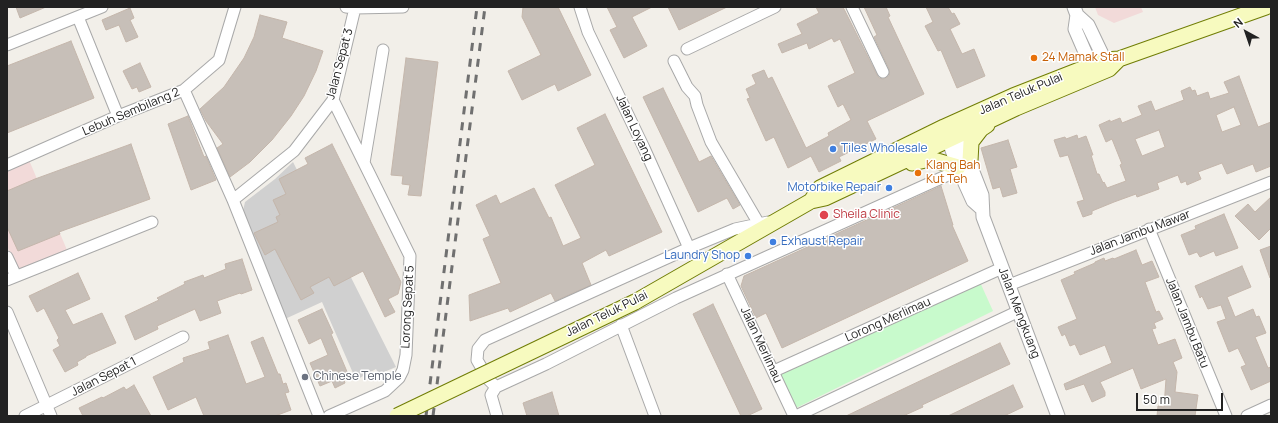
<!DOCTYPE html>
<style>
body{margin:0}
#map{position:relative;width:1278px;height:423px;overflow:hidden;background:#f2efe9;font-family:Manrope,sans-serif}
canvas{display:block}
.frame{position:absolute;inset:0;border:8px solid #222;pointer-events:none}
.north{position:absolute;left:1226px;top:12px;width:40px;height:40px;-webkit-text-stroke:3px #fff;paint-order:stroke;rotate:320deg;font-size:11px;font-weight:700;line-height:16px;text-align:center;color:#222}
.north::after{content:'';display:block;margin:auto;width:14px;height:18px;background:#222;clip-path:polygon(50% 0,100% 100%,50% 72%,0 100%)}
.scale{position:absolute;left:1136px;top:393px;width:87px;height:18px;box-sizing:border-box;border:2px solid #222;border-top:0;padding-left:5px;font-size:12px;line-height:14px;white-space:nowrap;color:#222;-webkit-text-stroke:3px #fff;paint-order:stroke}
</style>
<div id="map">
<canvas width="1278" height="423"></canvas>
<div class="frame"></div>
<div class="north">N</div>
<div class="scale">50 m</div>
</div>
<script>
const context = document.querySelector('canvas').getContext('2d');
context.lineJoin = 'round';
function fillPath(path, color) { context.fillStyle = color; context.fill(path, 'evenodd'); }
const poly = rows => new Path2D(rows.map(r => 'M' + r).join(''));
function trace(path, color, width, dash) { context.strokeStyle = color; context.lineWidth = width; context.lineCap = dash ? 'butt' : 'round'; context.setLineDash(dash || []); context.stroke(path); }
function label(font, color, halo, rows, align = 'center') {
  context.font = font + ' Manrope,sans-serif'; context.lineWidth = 3; context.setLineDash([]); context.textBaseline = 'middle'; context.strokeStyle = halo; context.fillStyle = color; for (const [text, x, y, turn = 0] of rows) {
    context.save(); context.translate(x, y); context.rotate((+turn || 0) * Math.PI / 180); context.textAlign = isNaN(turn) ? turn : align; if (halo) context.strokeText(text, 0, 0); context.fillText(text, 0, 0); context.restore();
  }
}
fillPath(poly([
 [1095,7,1141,7,1143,12,1114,23,1098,15],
 [29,160,67,250,18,271,7,246,7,170]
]), '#f2dad9');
fillPath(poly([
 [293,162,396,367,379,374,376,369,356,380,322,302,285,319,242,215,245,202,275,179]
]), '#d0d0d0');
fillPath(poly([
 [979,280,993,311,792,410,773,376]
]), '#c8facc');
const building = poly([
 [16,7,46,7,20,18,16,7],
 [523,7,558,7,591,75,558,91,555,84,522,100,508,71,541,55,522,17,523,7],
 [607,7,652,7,632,17,647,46,624,58,610,30,617,27,607,7],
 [668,7,727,7,679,30,668,7],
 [816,7,843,7,877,75,879,78,883,79,889,76,889,69,874,37,877,35,864,7,886,7,890,16,888,17,924,94,867,121,876,139,839,157,841,161,819,172,811,156,788,168,774,137,766,141,747,99,750,98,746,89,756,84,752,75,764,70,768,79,772,77,806,148,829,136,828,133,851,120,843,104,838,107,828,86,855,73,840,39,834,42,832,38,809,49,807,43,782,53,778,44,802,34,797,24,819,13,816,7],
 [926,7,948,7,952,14,954,13,960,24,950,29,962,54,974,49,985,76,957,88,941,50,938,51,925,26,933,22,926,7],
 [130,8,134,18,130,20,138,37,126,42,119,25,106,30,102,20,130,8],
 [260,15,287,22,282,38,323,51,316,71,304,96,291,116,272,140,250,162,230,177,217,148,223,144,206,121,200,109,224,87,244,58,254,37,260,15],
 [71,41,94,98,7,133,7,66,71,41],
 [406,58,438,62,421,196,408,195,410,185,402,184,403,176,391,175,406,58],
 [140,63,151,87,139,92,137,87,132,89,123,71,140,63],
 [1239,76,1258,127,1271,122,1271,166,1256,172,1253,164,1227,174,1222,163,1198,172,1201,179,1187,185,1186,181,1181,183,1178,175,1157,183,1159,189,1137,197,1136,194,1114,202,1092,211,1092,214,1083,217,1077,202,1084,200,1068,155,1060,157,1054,140,1065,137,1066,139,1077,135,1078,139,1086,136,1093,155,1091,155,1097,174,1099,174,1103,183,1104,182,1107,188,1126,181,1120,165,1122,164,1112,139,1106,142,1099,125,1110,120,1110,122,1120,118,1122,123,1142,115,1138,106,1151,101,1155,111,1184,100,1181,91,1190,87,1192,91,1195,90,1197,96,1208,92,1210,99,1229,93,1224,82,1239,76],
 [1234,107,1241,125,1222,132,1216,115,1234,107],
 [1159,130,1165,147,1142,156,1135,139,1159,130],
 [663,88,699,162,711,156,740,205,733,209,727,198,698,212,643,97,663,88],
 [605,114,662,232,609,256,606,250,582,263,591,285,555,301,551,293,510,312,508,308,470,321,469,295,501,283,483,239,490,236,476,205,496,195,500,204,534,188,549,218,551,217,563,246,581,238,555,185,595,165,577,128,605,114],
 [188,116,204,157,206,156,216,180,191,190,168,124,188,116],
 [1008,140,1017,167,1010,169,1017,193,1003,197,1000,187,993,189,981,148,1008,140],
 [131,144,150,199,59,232,60,234,18,251,7,227,7,191,35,179,131,144],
 [332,144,401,282,398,294,388,299,395,312,385,317,363,271,334,286,329,277,310,287,314,293,301,300,275,249,265,255,254,233,278,222,276,217,280,215,273,200,286,194,279,179,308,164,305,158,332,144],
 [941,186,953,225,952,225,968,261,782,348,766,313,756,318,741,286,744,276,941,186],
 [1271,197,1271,228,1259,240,1235,216,1248,204,1255,212,1271,197],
 [1224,214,1238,248,1216,256,1214,251,1200,257,1197,252,1189,255,1181,235,1196,229,1195,226,1224,214],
 [1271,246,1271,277,1270,278,1260,250,1271,246],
 [1136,250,1142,265,1152,261,1159,277,1145,282,1156,312,1159,311,1163,319,1154,323,1156,328,1152,329,1158,345,1175,339,1182,358,1173,362,1177,372,1175,392,1198,395,1195,416,1157,416,1158,406,1164,407,1166,379,1141,389,1133,368,1100,382,1105,392,1105,396,1092,402,1084,384,1066,390,1064,384,1112,363,1105,345,1080,355,1075,344,1070,346,1065,334,1062,336,1058,327,1077,319,1061,280,1075,274,1074,272,1095,263,1095,262,1104,258,1105,261,1113,258,1114,259,1136,250],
 [242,259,252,290,241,294,240,293,217,301,221,313,200,321,195,309,157,326,158,329,135,340,125,316,159,300,157,298,185,284,184,282,203,275,204,278,226,269,225,264,242,259],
 [1242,266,1251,287,1227,297,1235,317,1253,309,1256,317,1259,316,1266,333,1255,337,1268,368,1271,367,1271,381,1251,390,1241,367,1246,365,1238,348,1229,352,1217,322,1226,319,1221,305,1208,309,1202,296,1200,298,1195,286,1242,266],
 [78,273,90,299,65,310,73,325,102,313,116,343,86,356,86,357,77,362,78,365,65,372,53,350,60,346,57,340,59,338,44,308,37,312,29,296,78,273],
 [713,304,762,409,747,416,741,416,693,314,713,304],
 [322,309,333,333,331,334,348,374,343,377,345,383,335,388,332,381,320,386,310,363,328,355,321,338,309,344,298,320,322,309],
 [228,335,246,384,265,377,251,342,263,337,278,374,280,374,283,384,286,383,289,392,285,393,291,410,275,416,204,416,196,397,168,410,153,377,184,362,183,358,210,349,208,342,228,335],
 [1000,343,1010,364,922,405,923,407,903,416,846,416,1000,343],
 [134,385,151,416,83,416,79,408,102,397,103,398,124,387,126,390,134,385],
 [1013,385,1023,407,1004,416,948,416,1013,385],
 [552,392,559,416,527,416,523,403,552,392]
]);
fillPath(building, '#c7bfb8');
trace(building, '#c4b6ab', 1);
const minor = poly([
 [346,7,355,8,403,7],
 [580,7,588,32,644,148,689,248],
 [852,7,883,72],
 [78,17,118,116],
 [7,45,102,7],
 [687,49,775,7],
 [674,61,687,87,695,96,697,105,711,142,759,224],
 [184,90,233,200,319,416],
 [364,163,383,50],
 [7,165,118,116,184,90,219,60,235,7],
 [233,200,294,151,333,100,355,8],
 [1149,229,1226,416],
 [7,257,16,276],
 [727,274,794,416],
 [7,280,152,222],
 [1009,285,1271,182],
 [7,312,51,416],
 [621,325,655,416],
 [774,371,1002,268],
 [496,387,488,379,477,360,478,349,485,340,689,248,735,229,768,222],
 [25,416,183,337],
 [329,416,385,391,399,378,403,370,406,355,410,256,333,100],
 [497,416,491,395,496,387,546,364,676,298,959,170],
 [796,416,1019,311],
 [1247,416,1271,405]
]);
const tertiary = poly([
 [1074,7,1077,15,1088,25,1109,69],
 [1077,15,1075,29,1091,66,1093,75],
 [955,126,982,195,983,217,1058,416],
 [945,130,959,170,973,201,982,209]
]);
const secondary = poly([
 [970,161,971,142,981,129,987,125],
 [912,163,930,159,958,167],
 [811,201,820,188,944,127,1013,96,1105,60,1119,59,1266,7],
 [635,302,811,201,825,198,1016,108,1109,69,1119,59]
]);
trace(minor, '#a9a9a9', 13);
trace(tertiary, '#a9a9a9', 15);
trace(secondary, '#707d05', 17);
trace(minor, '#fff', 11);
trace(tertiary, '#fff', 13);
trace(secondary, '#f7fabf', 15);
trace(poly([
 [426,416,477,7],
 [433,416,485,7]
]), '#707070', 3, [8, 8]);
const secondaryBridge = poly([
 [397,416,635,302]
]);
trace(secondaryBridge, '#707d05', 17, []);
trace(secondaryBridge, '#f7fabf', 15);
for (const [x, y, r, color] of [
 [1034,58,4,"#e8710a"],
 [833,149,4,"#3f7fe0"],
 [918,173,4,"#e8710a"],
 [889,188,4,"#3f7fe0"],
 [824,215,5,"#e0444e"],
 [773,242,4,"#3f7fe0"],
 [748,256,4,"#3f7fe0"],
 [305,377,4,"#6b7280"]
]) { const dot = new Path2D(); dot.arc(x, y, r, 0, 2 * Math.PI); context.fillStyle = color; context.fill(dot); trace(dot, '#fff', 1.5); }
label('12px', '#c56008', '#fff', [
 ["24 Mamak Stall",1042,58],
 ["Klang Bah",926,166],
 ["Kut Teh",926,180]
], 'left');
label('12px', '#222', '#fff', [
 ["Jalan Sepat 3",340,64,-75],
 ["Jalan Teluk Pulai",1021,94,-23],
 ["Lebuh Sembilang 2",131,112,-23],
 ["Jalan Loyang",634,128,65],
 ["Jalan Jambu Mawar",1140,233,-21],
 ["Lorong Sepat 5",408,307,-87],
 ["Jalan Mengkuang",1019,313,69],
 ["Jalan Teluk Pulai",607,314,-26],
 ["Lorong Merlimau",888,320,-24],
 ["Jalan Jambu Batu",1187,323,68],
 ["Jalan Merlimau",761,345,65],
 ["Jalan Sepat 1",104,377,-27]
]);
label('12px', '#366cbe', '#fff', [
 ["Tiles Wholesale",841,149],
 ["Motorbike Repair",881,188,"right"],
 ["Exhaust Repair",781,242],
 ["Laundry Shop",740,256,"right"]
], 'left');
label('12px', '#be3a42', '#fff', [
 ["Sheila Clinic",833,215]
], 'left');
label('12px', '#5b616d', '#fff', [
 ["Chinese Temple",313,377]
], 'left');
</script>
